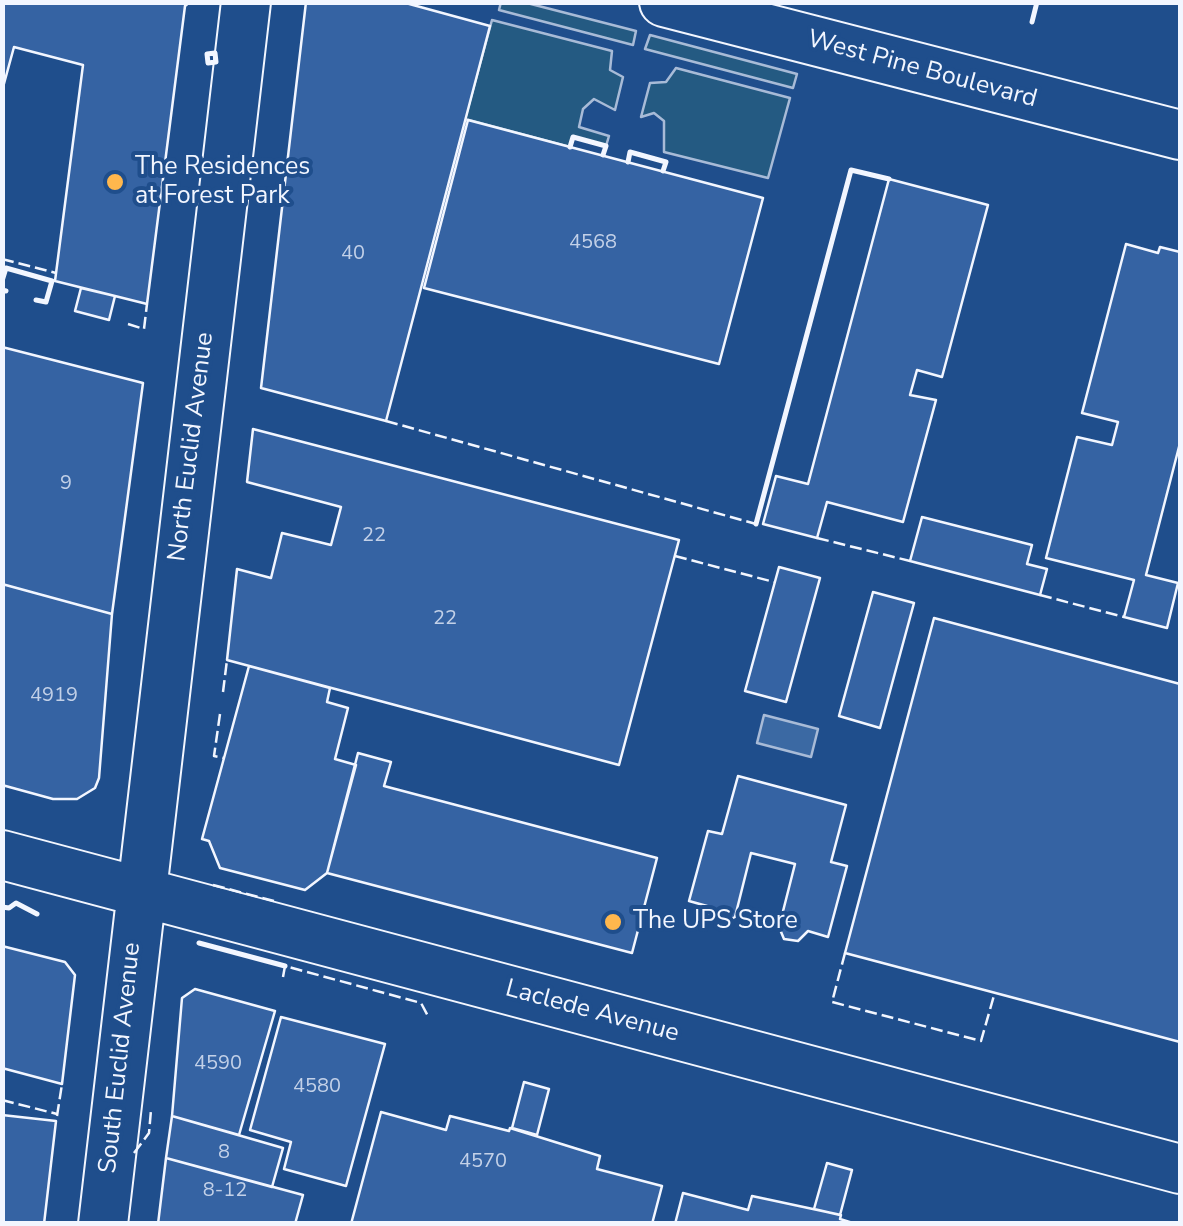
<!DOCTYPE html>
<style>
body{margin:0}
#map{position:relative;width:1183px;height:1226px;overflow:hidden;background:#1f4e8c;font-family:"Nunito Sans",sans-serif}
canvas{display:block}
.frame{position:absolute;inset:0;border:5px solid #f2f6ff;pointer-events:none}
</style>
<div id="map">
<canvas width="1183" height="1226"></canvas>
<div class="frame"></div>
</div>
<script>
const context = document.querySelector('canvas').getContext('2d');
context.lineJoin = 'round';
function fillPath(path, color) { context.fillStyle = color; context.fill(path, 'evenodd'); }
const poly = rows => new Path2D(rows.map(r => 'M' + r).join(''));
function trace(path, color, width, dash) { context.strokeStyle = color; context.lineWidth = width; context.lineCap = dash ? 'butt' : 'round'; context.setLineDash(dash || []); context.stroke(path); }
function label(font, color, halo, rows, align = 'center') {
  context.font = font + ' "Nunito Sans",sans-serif'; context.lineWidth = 8; context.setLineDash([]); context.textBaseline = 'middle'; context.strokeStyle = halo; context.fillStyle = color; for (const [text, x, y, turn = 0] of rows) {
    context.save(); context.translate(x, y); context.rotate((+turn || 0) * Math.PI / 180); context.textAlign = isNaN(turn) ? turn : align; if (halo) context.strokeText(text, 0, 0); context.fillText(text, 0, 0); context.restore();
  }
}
const green = poly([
 [501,2,527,3,636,31,633,45,499,10,501,2],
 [492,20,612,51,610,70,623,77,615,110,594,99,583,109,579,127,609,136,606,146,573,137,570,147,465,119,492,20],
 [650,35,797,74,793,88,645,49,650,35],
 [676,68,790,98,768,178,664,152,664,121,654,113,641,117,650,83,666,82,676,68]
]);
fillPath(green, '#245a82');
trace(green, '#a8bbd7', 2.5);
const water = poly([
 [764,715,818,729,811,757,757,743,764,715]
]);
fillPath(water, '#3b69a3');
trace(water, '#a8bbd7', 2.5);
const building = poly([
 [2,2,190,2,185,6,147,304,55,281,83,65,14,47,2,91,2,2],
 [306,2,402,2,490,26,386,421,261,388,306,2],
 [468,120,763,198,719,364,424,288,468,120],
 [889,179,988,205,942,377,917,370,910,395,936,400,903,522,827,502,817,538,763,524,776,476,808,484,889,179],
 [1126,244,1158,253,1160,247,1180,252,1180,443,1146,575,1178,583,1167,628,1124,617,1134,580,1046,558,1077,437,1112,445,1118,422,1082,413,1126,244],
 [81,288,115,296,109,320,75,311,81,288],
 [2,347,143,383,112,614,2,584,2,347],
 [253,429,679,540,619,765,227,660,237,569,271,578,282,533,331,545,341,507,247,482,253,429],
 [922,517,1032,545,1027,564,1047,569,1040,595,910,561,922,517],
 [779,567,820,578,786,702,745,691,779,567],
 [2,584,112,614,99,778,95,788,77,799,53,799,2,785,2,584],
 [873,592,914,603,880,728,839,716,873,592],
 [934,618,1180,684,1180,1042,845,953,934,618],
 [249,666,330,688,327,702,348,708,335,759,356,765,327,873,305,890,220,868,209,841,202,839,249,666],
 [358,753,391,762,384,786,657,858,632,953,327,873,358,753],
 [738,776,846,805,831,862,847,866,828,937,808,931,798,941,784,939,779,927,795,864,751,853,735,917,725,922,709,918,707,906,689,901,708,831,722,834,738,776],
 [2,946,65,962,75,975,62,1084,2,1068,2,946],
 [195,989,275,1011,239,1135,172,1116,182,998,195,989],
 [281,1017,385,1044,346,1186,284,1169,291,1142,250,1130,281,1017],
 [524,1082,549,1089,537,1135,512,1128,524,1082],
 [381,1112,446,1130,450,1116,509,1131,510,1128,600,1156,597,1169,662,1186,652,1224,351,1224,381,1112],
 [2,1115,56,1121,44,1224,2,1224,2,1115],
 [172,1116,283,1148,272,1187,166,1158,172,1116],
 [166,1158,303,1195,295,1224,158,1224,166,1158],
 [827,1163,852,1170,840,1215,814,1209,827,1163],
 [683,1193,748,1210,752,1196,841,1215,840,1219,856,1224,675,1224,683,1193]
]);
fillPath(building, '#3563a3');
trace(building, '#f2f6ff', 2.5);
const minor = poly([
 [664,2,1180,135],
 [2,855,1180,1169],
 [103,1224,246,2]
]);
trace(minor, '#f2f6ff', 52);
trace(minor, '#1f4e8c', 48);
trace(poly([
 [2,259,56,273],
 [128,324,144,329,147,304],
 [386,421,756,524],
 [817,538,910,561],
 [675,556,774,582],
 [1040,595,1124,617],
 [223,692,227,660],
 [220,714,214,756,224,758],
 [213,885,278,902],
 [845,953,832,1002,981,1041,995,992],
 [283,977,285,966,421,1003,429,1018],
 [2,1100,57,1114],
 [57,1116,62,1084],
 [134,1153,149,1133,151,1110]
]), '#f2f6ff', 2.5, [12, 5]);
trace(poly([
 [995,2,1007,2],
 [1032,22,1037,2],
 [215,53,216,62,208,63,207,54,215,53],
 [570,147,573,137,606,146,603,155],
 [628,162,630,152,666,162,663,171],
 [2,281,6,268,52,281,46,302,36,300],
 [2,290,6,291],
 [756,524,851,170,889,179],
 [2,907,9,908,16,903,37,914],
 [199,943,285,966]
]), '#f2f6ff', 5);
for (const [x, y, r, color] of [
 [115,182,10,"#ffb74d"],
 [613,922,10,"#ffb74d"]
]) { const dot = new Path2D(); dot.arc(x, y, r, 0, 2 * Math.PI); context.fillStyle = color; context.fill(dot); trace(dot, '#1f4e8c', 4); }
label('20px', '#c3d1e8', null, [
 ["4568",593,243],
 ["40",353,254],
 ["9",66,484],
 ["22",374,536],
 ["22",445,619],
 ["4919",54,696],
 ["4590",218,1064],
 ["4580",317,1087],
 ["8",224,1153],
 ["4570",483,1162],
 ["8-12",225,1191]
]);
label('25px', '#f2f6ff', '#1f4e8c', [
 ["West Pine Boulevard",922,70,15],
 ["North Euclid Avenue",192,447,-83],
 ["Laclede Avenue",592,1012,15],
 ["South Euclid Avenue",121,1058,-84]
]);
label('25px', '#f2f6ff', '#1f4e8c', [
 ["The Residences",135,168],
 ["at Forest Park",135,197],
 ["The UPS Store",633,922]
], 'left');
</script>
